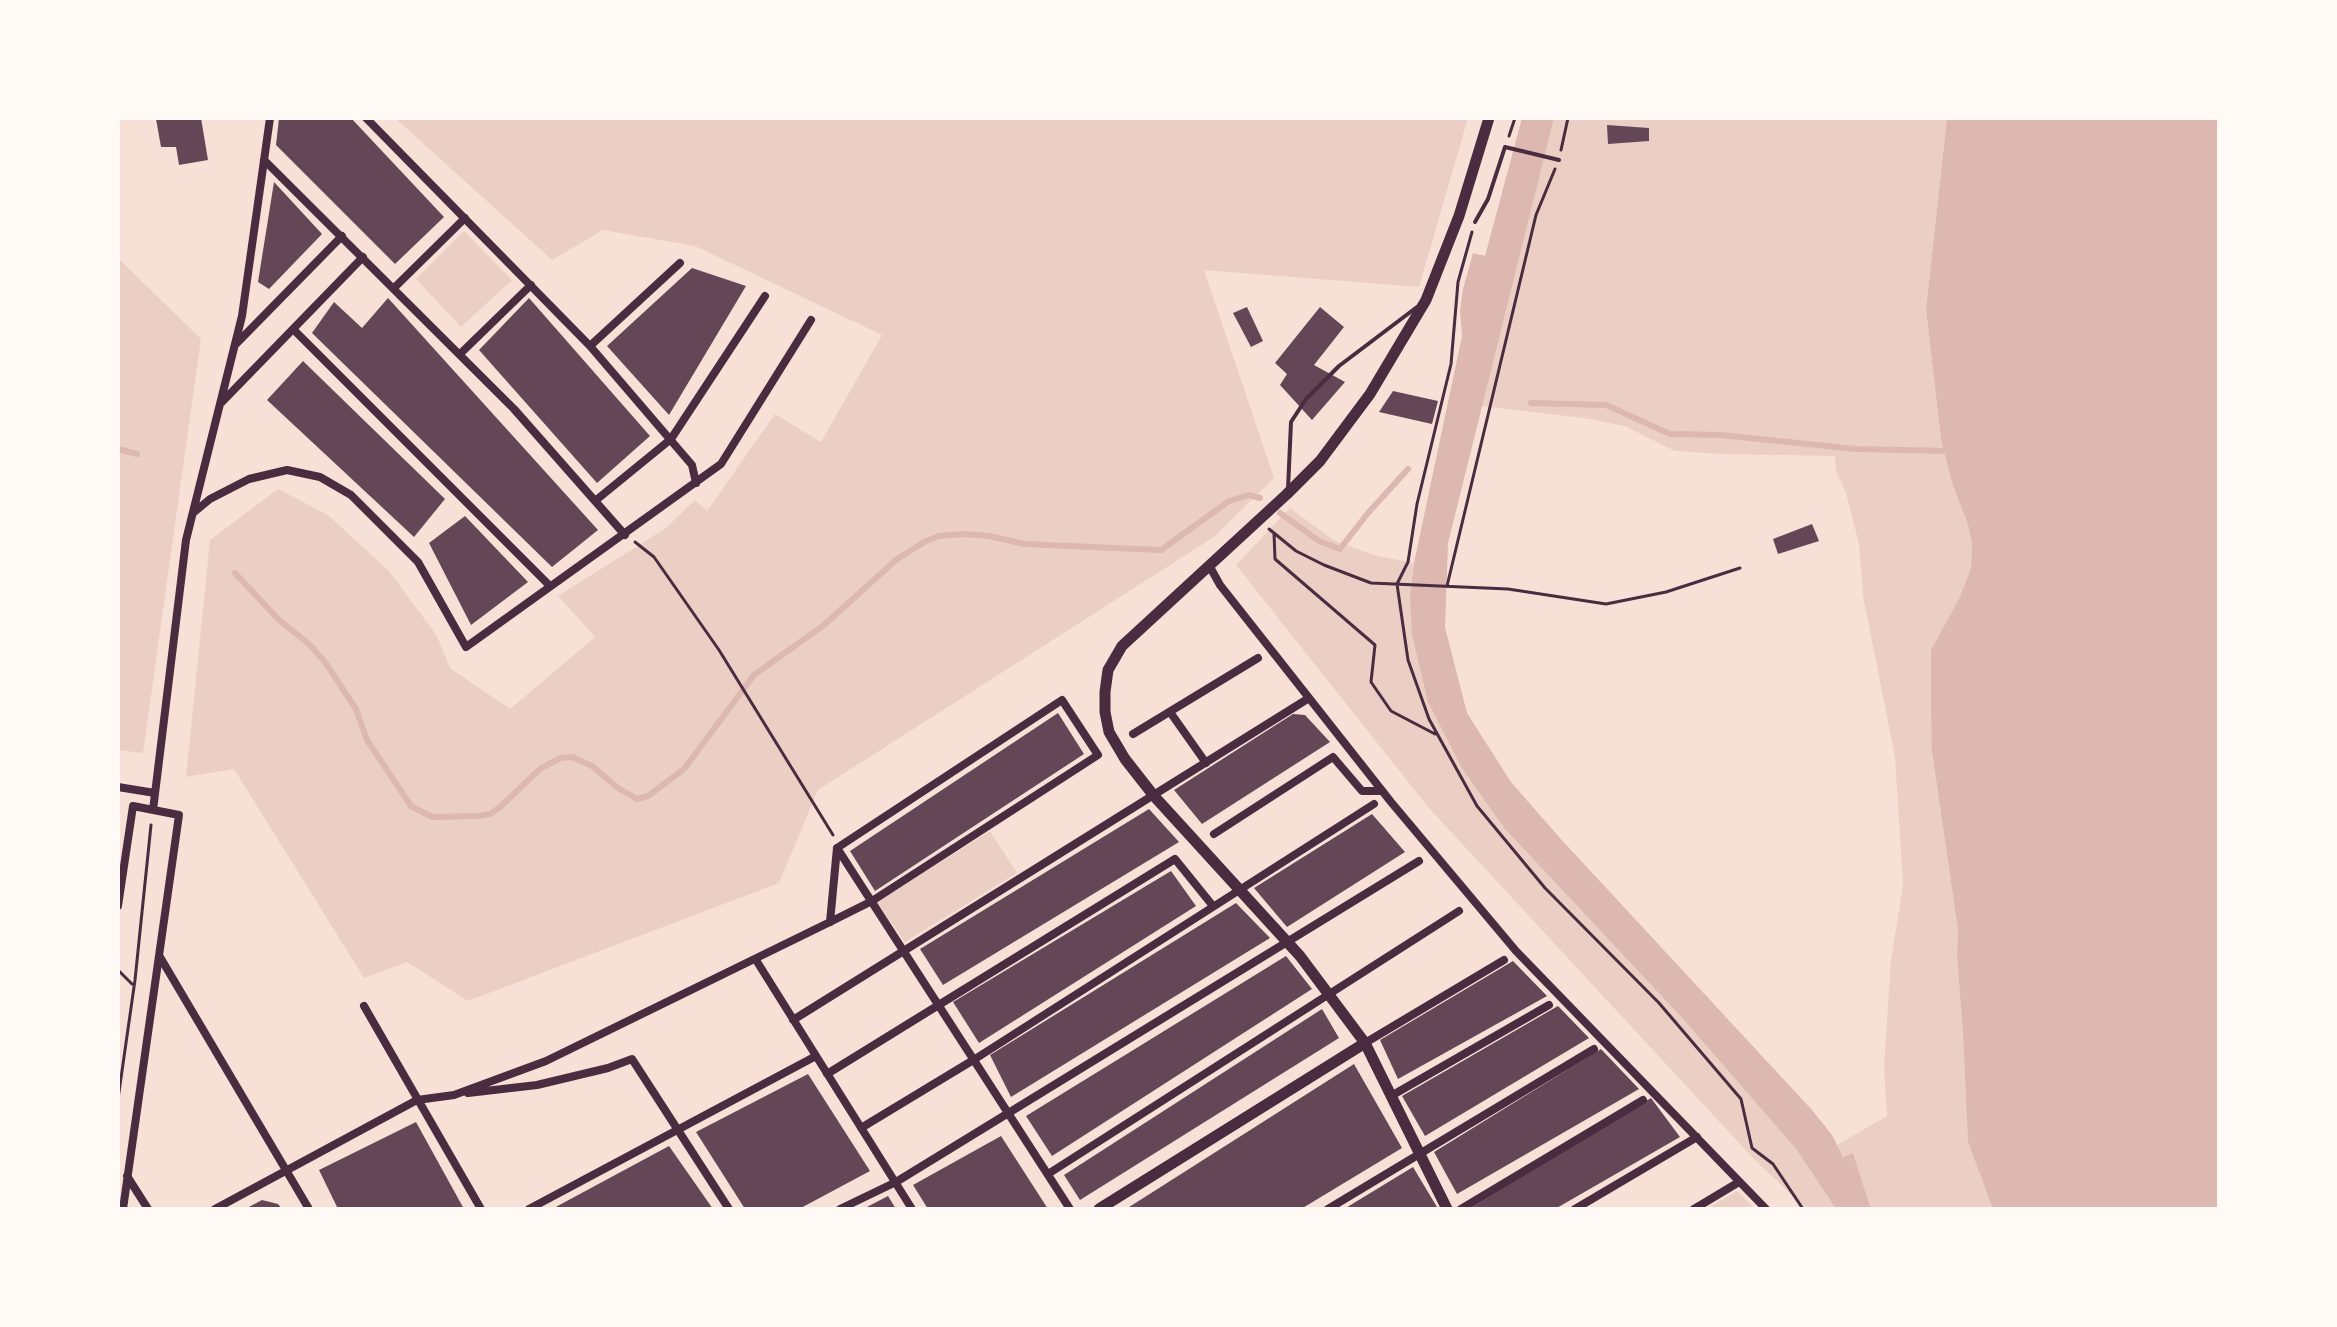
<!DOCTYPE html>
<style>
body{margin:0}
#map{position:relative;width:2337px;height:1327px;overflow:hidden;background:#f7e1d7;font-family:"DejaVu Sans",sans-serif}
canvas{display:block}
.frame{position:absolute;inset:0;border:120px solid #fffaf5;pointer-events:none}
</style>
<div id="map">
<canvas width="2337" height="1327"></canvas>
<div class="frame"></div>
</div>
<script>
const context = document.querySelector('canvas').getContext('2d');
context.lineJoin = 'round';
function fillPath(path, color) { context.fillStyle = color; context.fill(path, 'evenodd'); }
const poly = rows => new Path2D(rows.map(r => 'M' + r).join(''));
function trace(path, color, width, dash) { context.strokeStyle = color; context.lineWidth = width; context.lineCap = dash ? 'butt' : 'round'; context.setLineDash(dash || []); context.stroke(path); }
fillPath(poly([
 [395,118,1468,118,1419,287,1204,270,1274,478,1214,537,818,790,779,883,468,1001,407,962,364,978,234,769,186,777,210,540,278,489,328,515,389,571,437,636,450,668,510,709,595,637,558,596,666,528,695,500,707,511,775,414,821,442,882,335,695,246,603,230,552,260],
 [1554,118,1947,118,1926,309,1941,440,1952,483,1968,525,1972,545,1971,568,1959,599,1932,650,1932,752,1958,930,1957,956,1963,1034,1968,1142,1993,1209,1871,1209,1853,1153,1843,1157,1837,1145,1887,1116,1884,1065,1891,960,1903,885,1895,757,1863,596,1859,544,1846,493,1836,471,1835,456,1721,454,1675,451,1625,426,1584,418,1481,406],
 [464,231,512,280,461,327,416,279],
 [118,258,201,339,143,753,118,750],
 [1290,508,1335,541,1377,556,1414,563,1410,595,1463,770,1505,829,1684,1020,1796,1149,1836,1209,1806,1209,1752,1157,1428,807,1236,565],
 [990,831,1017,873,905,942,877,902],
 [1737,1191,1755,1209,1707,1209]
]), '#ebcfc5');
fillPath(poly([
 [1522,118,1554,118,1448,543,1445,627,1467,713,1511,782,1559,837,1812,1110,1832,1135,1843,1157,1853,1153,1871,1209,1836,1209,1796,1149,1684,1020,1505,829,1463,770,1428,702,1412,634,1410,595,1414,563,1462,336,1460,311,1463,289,1473,253,1485,256],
 [1947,118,2219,118,2219,1209,1993,1209,1968,1142,1963,1034,1957,956,1958,930,1932,752,1931,709,1931,650,1959,599,1971,568,1972,545,1968,525,1952,483,1941,440,1926,309]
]), '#dcb8b0');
trace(poly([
 [1531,403,1606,405,1670,434,1720,435,1856,449,1949,451],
 [118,449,137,454],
 [1280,513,1319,541,1340,549,1368,513,1408,469],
 [235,573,279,620,309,644,325,662,356,709,367,740,411,806,432,817,479,816,490,814,499,808,540,769,560,758,572,757,592,766,618,788,637,799,648,796,684,769,754,675,824,625,897,559,926,541,939,536,964,534,989,536,1024,544,1161,550,1229,501,1249,495,1260,498]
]), '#dcb8b0', 6);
fillPath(poly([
 [166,118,201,118,208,160,179,165,176,147,161,147,156,119],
 [279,118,351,118,444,217,395,264,276,145],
 [1607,125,1649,128,1649,141,1608,144],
 [274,182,322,234,269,289,258,282],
 [692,268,746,286,669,415,607,346],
 [388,298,598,530,552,567,312,333,334,302,362,328],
 [529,298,650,436,597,483,479,350],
 [1247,307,1263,341,1251,347,1233,313],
 [1320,307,1344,327,1314,365,1345,382,1312,420,1280,385,1287,374,1275,363],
 [303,361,445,499,414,537,267,400],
 [1393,391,1438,401,1432,424,1379,412],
 [465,516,528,582,471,625,429,543],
 [1812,524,1819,541,1778,554,1773,539],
 [1058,713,1084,754,875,891,850,851],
 [1293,714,1305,715,1330,742,1202,824,1174,790],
 [1149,809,1179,842,943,985,920,949],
 [1372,814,1405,852,1287,927,1254,888],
 [1171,871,1196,906,979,1043,953,1002],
 [1236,903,1270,938,1011,1097,990,1055],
 [1286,956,1312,989,1052,1156,1026,1116],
 [1513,961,1547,996,1398,1079,1380,1040],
 [1558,1006,1589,1038,1425,1136,1402,1096],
 [1322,1009,1339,1038,1080,1200,1064,1175],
 [1601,1049,1639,1089,1457,1194,1434,1152],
 [1354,1064,1402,1148,1301,1209,1126,1209],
 [808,1074,870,1171,799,1209,745,1209,696,1132],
 [1651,1098,1680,1137,1555,1209,1469,1209],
 [416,1122,464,1209,338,1209,319,1170],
 [1001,1136,1048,1209,928,1209,913,1185],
 [669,1146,713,1209,552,1209],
 [1413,1167,1437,1207,1344,1209],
 [888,1196,896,1209,863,1209],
 [262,1200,278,1204,282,1209,245,1209]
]), '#644757');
trace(poly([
 [1509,136,1515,118],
 [1561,150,1568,118],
 [1472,232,1458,282,1451,364,1417,504,1408,562,1397,584,1408,660,1429,719,1477,806,1545,888,1659,1003,1741,1099,1752,1148,1773,1164,1803,1209],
 [1269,529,1296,551,1324,565,1371,583,1508,589,1606,604,1666,592,1740,568],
 [1274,533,1275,559,1375,645,1371,682,1391,711,1435,734],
 [635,542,654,557,719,650,833,835],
 [1447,586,1536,215,1555,169],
 [118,970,132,984],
 [118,1099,135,980,151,825]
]), '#4a2c40', 3);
trace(poly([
 [1475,222,1488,199,1505,147,1559,160],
 [1288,489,1291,422,1306,399,1339,366,1417,307]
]), '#4a2c40', 4);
trace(poly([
 [366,118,590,346,692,465,696,483],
 [264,160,514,409,625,535],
 [394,288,465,218],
 [293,329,550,586],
 [236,344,342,236],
 [590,346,680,263],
 [460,354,531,285],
 [222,402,363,257],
 [595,501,671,439,765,296],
 [193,513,210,499,249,479,287,470,320,477,351,495,418,562,466,647,721,464,811,320],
 [1210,567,1220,585,1391,802,1516,951,1766,1209],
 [1170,712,1206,763],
 [1133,734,1258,658],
 [118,787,155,793],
 [153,810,186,540,242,316,270,118],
 [1214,834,1333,757,1362,791,1382,791],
 [837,848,1070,1209],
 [118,906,133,806,179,815,123,1209],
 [830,922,837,848],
 [160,957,309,1209],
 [756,960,912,1209],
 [364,1006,481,1209],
 [793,1020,1309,698],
 [1365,1043,1504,960],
 [827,1074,1175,859,1213,906],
 [468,1093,537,1085,608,1068,632,1059,729,1209],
 [1391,1096,1549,1005],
 [861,1128,975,1059,1374,804],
 [1048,1174,1459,911],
 [127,1176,148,1209],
 [215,1209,417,1100,454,1095,546,1061,830,922,872,901,1098,755,1062,700,837,848],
 [529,1209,816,1056],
 [840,1209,896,1182,1419,861],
 [1328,1209,1594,1049],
 [1461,1209,1643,1100],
 [1575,1209,1697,1137],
 [1694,1209,1739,1182]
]), '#4a2c40', 8);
trace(poly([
 [1099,1209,1365,1043],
 [1447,1209,1365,1043,1300,956,1154,796,1125,759,1109,732,1105,712,1105,692,1108,670,1122,646,1287,494,1320,461,1370,394,1426,300,1459,216,1489,118]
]), '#4a2c40', 11);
</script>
